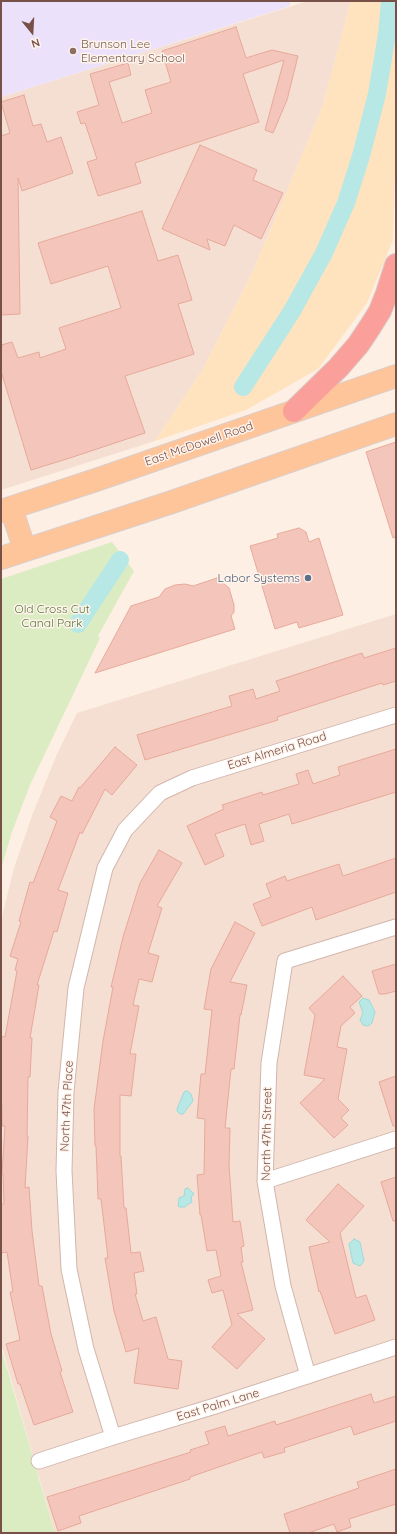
<!DOCTYPE html>
<style>
body{margin:0}
#map{position:relative;width:397px;height:1534px;overflow:hidden;background:#fdefe4;font-family:Quicksand,sans-serif}
canvas{display:block}
.frame{position:absolute;inset:0;border:2px solid #775048;pointer-events:none}
.north{position:absolute;left:12px;top:12px;width:40px;height:40px;-webkit-text-stroke:3px #fff4ec;paint-order:stroke;rotate:162deg;font-size:11px;font-weight:700;line-height:16px;text-align:center;color:#775048}
.north::after{content:'';display:block;margin:auto;width:14px;height:18px;background:#775048;clip-path:polygon(50% 0,100% 100%,50% 72%,0 100%)}
</style>
<div id="map">
<canvas width="397" height="1534"></canvas>
<div class="frame"></div>
<div class="north">N</div>
</div>
<script>
const context = document.querySelector('canvas').getContext('2d');
context.lineJoin = 'round';
function fillPath(path, color) { context.fillStyle = color; context.fill(path, 'evenodd'); }
const poly = rows => new Path2D(rows.map(r => 'M' + r).join(''));
function trace(path, color, width, dash) { context.strokeStyle = color; context.lineWidth = width; context.lineCap = dash ? 'butt' : 'round'; context.setLineDash(dash || []); context.stroke(path); }
function label(font, color, halo, rows, align = 'center') {
  context.font = font + ' Quicksand,sans-serif'; context.lineWidth = 3; context.setLineDash([]); context.textBaseline = 'middle'; context.strokeStyle = halo; context.fillStyle = color; for (const [text, x, y, turn = 0] of rows) {
    context.save(); context.translate(x, y); context.rotate((+turn || 0) * Math.PI / 180); context.textAlign = isNaN(turn) ? turn : align; if (halo) context.strokeText(text, 0, 0); context.fillText(text, 0, 0); context.restore();
  }
}
fillPath(poly([
 [308,1,351,1,322,108,253,271,203,369,155,441,1,490,1,97],
 [396,614,396,1533,55,1533,1,1344,1,921,14,868,33,813,57,754,77,713]
]), '#f5dfd2');
fillPath(poly([
 [1,1,290,1,290,6,1,97]
]), '#ece1fa');
fillPath(poly([
 [112,542,134,571,98,636,100,638,30,785,12,832,1,869,1,579],
 [1,1348,38,1474,38,1476,55,1533,1,1533]
]), '#dbecc2');
fillPath(poly([
 [351,1,396,1,396,139,393,240,367,303,318,369,246,410,155,441,203,369,253,271,322,108]
]), '#fee3be');
const water = poly([
 [363,998,369,1000,375,1012,372,1023,368,1026,363,1025,360,1020,363,1013,359,1002,363,998],
 [187,1091,191,1094,193,1101,183,1114,180,1114,177,1111,177,1109,184,1092,187,1091],
 [188,1188,194,1194,191,1197,192,1202,187,1205,185,1207,180,1207,178,1206,179,1198,184,1196,185,1189,188,1188],
 [354,1239,360,1242,364,1261,360,1266,353,1263,349,1244,354,1239]
]);
fillPath(water, '#b8e8e5');
trace(water, '#9ddad8', 1);
trace(poly([
 [243,387,292,311,324,253,346,203,361,156,377,94,387,34,390,1],
 [78,624,120,560]
]), '#b8e8e5', 18);
const building = poly([
 [236,27,246,58,272,50,298,56,287,100,273,133,265,130,284,60,243,74,259,122,135,163,141,183,98,196,87,162,97,159,85,123,81,124,77,112,99,105,90,74,128,63,131,75,109,82,122,123,152,113,145,90,171,82,162,51,236,27],
 [24,95,33,126,41,124,47,142,61,137,73,173,22,191,18,178,20,314,1,315,1,136,10,133,1,102,24,95],
 [200,145,257,170,253,180,283,193,261,239,234,225,225,246,207,239,210,250,162,229,200,145],
 [142,211,158,261,178,255,192,300,178,304,194,354,125,376,145,433,70,458,31,470,1,371,1,345,12,342,18,358,39,352,40,358,66,349,59,328,121,308,108,266,51,284,38,243,142,211],
 [396,442,396,537,393,538,366,452,396,442],
 [299,528,306,532,309,542,319,538,343,615,299,628,297,622,275,629,250,546,278,538,277,534,299,528],
 [217,578,229,588,234,605,234,612,231,616,235,629,95,673,131,606,159,597,165,589,175,585,185,584,193,586,217,578],
 [396,648,396,681,383,685,382,683,277,717,278,720,145,760,137,735,232,706,229,696,253,689,256,699,280,691,276,681,362,653,364,658,396,648],
 [115,747,137,765,112,795,105,789,82,834,80,832,58,890,68,893,57,932,54,931,37,985,39,985,30,1038,32,1038,30,1077,28,1077,27,1136,28,1136,25,1188,29,1187,32,1231,39,1286,42,1286,51,1334,62,1371,60,1372,73,1412,34,1425,20,1384,18,1384,6,1344,20,1340,10,1292,13,1292,7,1252,1,1253,1,1204,4,1204,3,1174,2,1174,5,1126,2,1126,2,1105,1,1105,1,1036,5,1037,17,971,15,970,18,959,10,956,21,922,19,921,30,882,33,883,57,821,50,817,61,796,72,801,79,787,80,788,115,747],
 [396,749,396,792,292,824,289,814,259,824,264,841,251,845,245,824,215,834,224,856,205,865,187,826,224,809,222,805,262,792,263,795,299,784,296,774,308,770,313,784,340,775,338,767,396,749],
 [159,850,182,863,157,906,162,908,148,953,159,956,152,982,139,979,133,1005,139,1006,130,1054,136,1054,131,1096,120,1095,120,1156,121,1156,124,1208,126,1208,131,1253,140,1252,144,1271,134,1273,137,1294,135,1294,143,1321,156,1317,168,1359,182,1361,178,1389,134,1383,139,1348,126,1352,114,1311,105,1258,108,1258,101,1199,98,1199,96,1146,95,1146,94,1109,103,1041,113,987,111,987,123,937,140,883,159,850],
 [396,858,396,892,316,920,312,907,262,926,253,904,271,897,266,884,285,876,287,881,339,864,343,876,396,858],
 [235,922,255,933,230,982,247,985,241,1015,240,1015,234,1069,231,1069,225,1128,230,1128,229,1165,233,1222,240,1221,244,1246,241,1247,243,1262,241,1262,253,1310,237,1314,265,1339,237,1369,212,1347,232,1325,223,1290,212,1293,208,1280,221,1276,216,1250,207,1251,201,1215,200,1215,197,1175,204,1174,205,1119,197,1118,201,1074,205,1074,212,1010,204,1009,211,969,235,922],
 [396,964,396,991,385,994,379,994,372,971,396,964],
 [343,976,362,996,350,1007,355,1013,341,1026,337,1047,347,1049,338,1099,349,1110,341,1118,348,1125,334,1138,300,1103,325,1079,304,1075,315,1015,309,1008,343,976],
 [396,1076,396,1126,393,1126,379,1082,396,1076],
 [396,1177,396,1221,393,1221,381,1182,396,1177],
 [338,1184,364,1206,340,1233,356,1298,366,1295,375,1320,335,1334,320,1291,319,1292,309,1247,330,1242,306,1220,338,1184],
 [371,1394,374,1403,396,1396,396,1421,354,1435,351,1426,284,1448,285,1452,264,1458,262,1452,190,1477,190,1479,79,1516,81,1523,58,1531,47,1497,191,1452,190,1450,209,1444,205,1432,225,1426,228,1436,275,1421,276,1425,371,1394],
 [396,1469,396,1504,349,1519,351,1527,337,1532,334,1524,308,1533,290,1533,284,1514,359,1488,357,1482,396,1469]
]);
fillPath(building, '#f4c6bb');
trace(building, '#e7a99a', 1);
const minor = poly([
 [265,1181,396,1139],
 [308,1376,283,1286,265,1181,269,1063,285,961,396,927],
 [113,1437,86,1349,69,1269,64,1171,66,1092,76,988,105,868,125,830,160,793,192,778,396,715],
 [39,1461,113,1437,215,1406,396,1347]
]);
const primary = poly([
 [11,508,25,550],
 [1,511,96,480,396,376],
 [1,558,172,502,396,424]
]);
const motorway = poly([
 [294,411,338,368,358,345,370,327,380,311,387,293,396,265]
]);
trace(minor, '#d1b6ac', 17);
trace(primary, '#d9cecc', 24);
trace(motorway, '#d9cecc', 24);
trace(minor, '#fff', 15);
trace(primary, '#fec59a', 22);
trace(motorway, '#fa9f99', 22);
for (const [x, y, r, color] of [
 [73,51,4,"#8d6e63"],
 [308,578,4,"#5c6f8a"]
]) { const dot = new Path2D(); dot.arc(x, y, r, 0, 2 * Math.PI); context.fillStyle = color; context.fill(dot); trace(dot, '#fff4ec', 1.5); }
label('12px', '#785e54', '#fff4ec', [
 ["Brunson Lee",81,44],
 ["Elementary School",81,58]
], 'left');
label('12px', '#775048', '#fff4ec', [
 ["East McDowell Road",199,444,-19],
 ["East Almeria Road",277,751,-17],
 ["North 47th Place",67,1106,-87],
 ["North 47th Street",267,1134,-89],
 ["East Palm Lane",218,1405,-17]
]);
label('12px', '#4e5e75', '#fff4ec', [
 ["Labor Systems",300,578]
], 'right');
label('12px', '#5a783d', '#fff4ec', [
 ["Old Cross Cut",52,609],
 ["Canal Park",52,623]
]);
</script>
